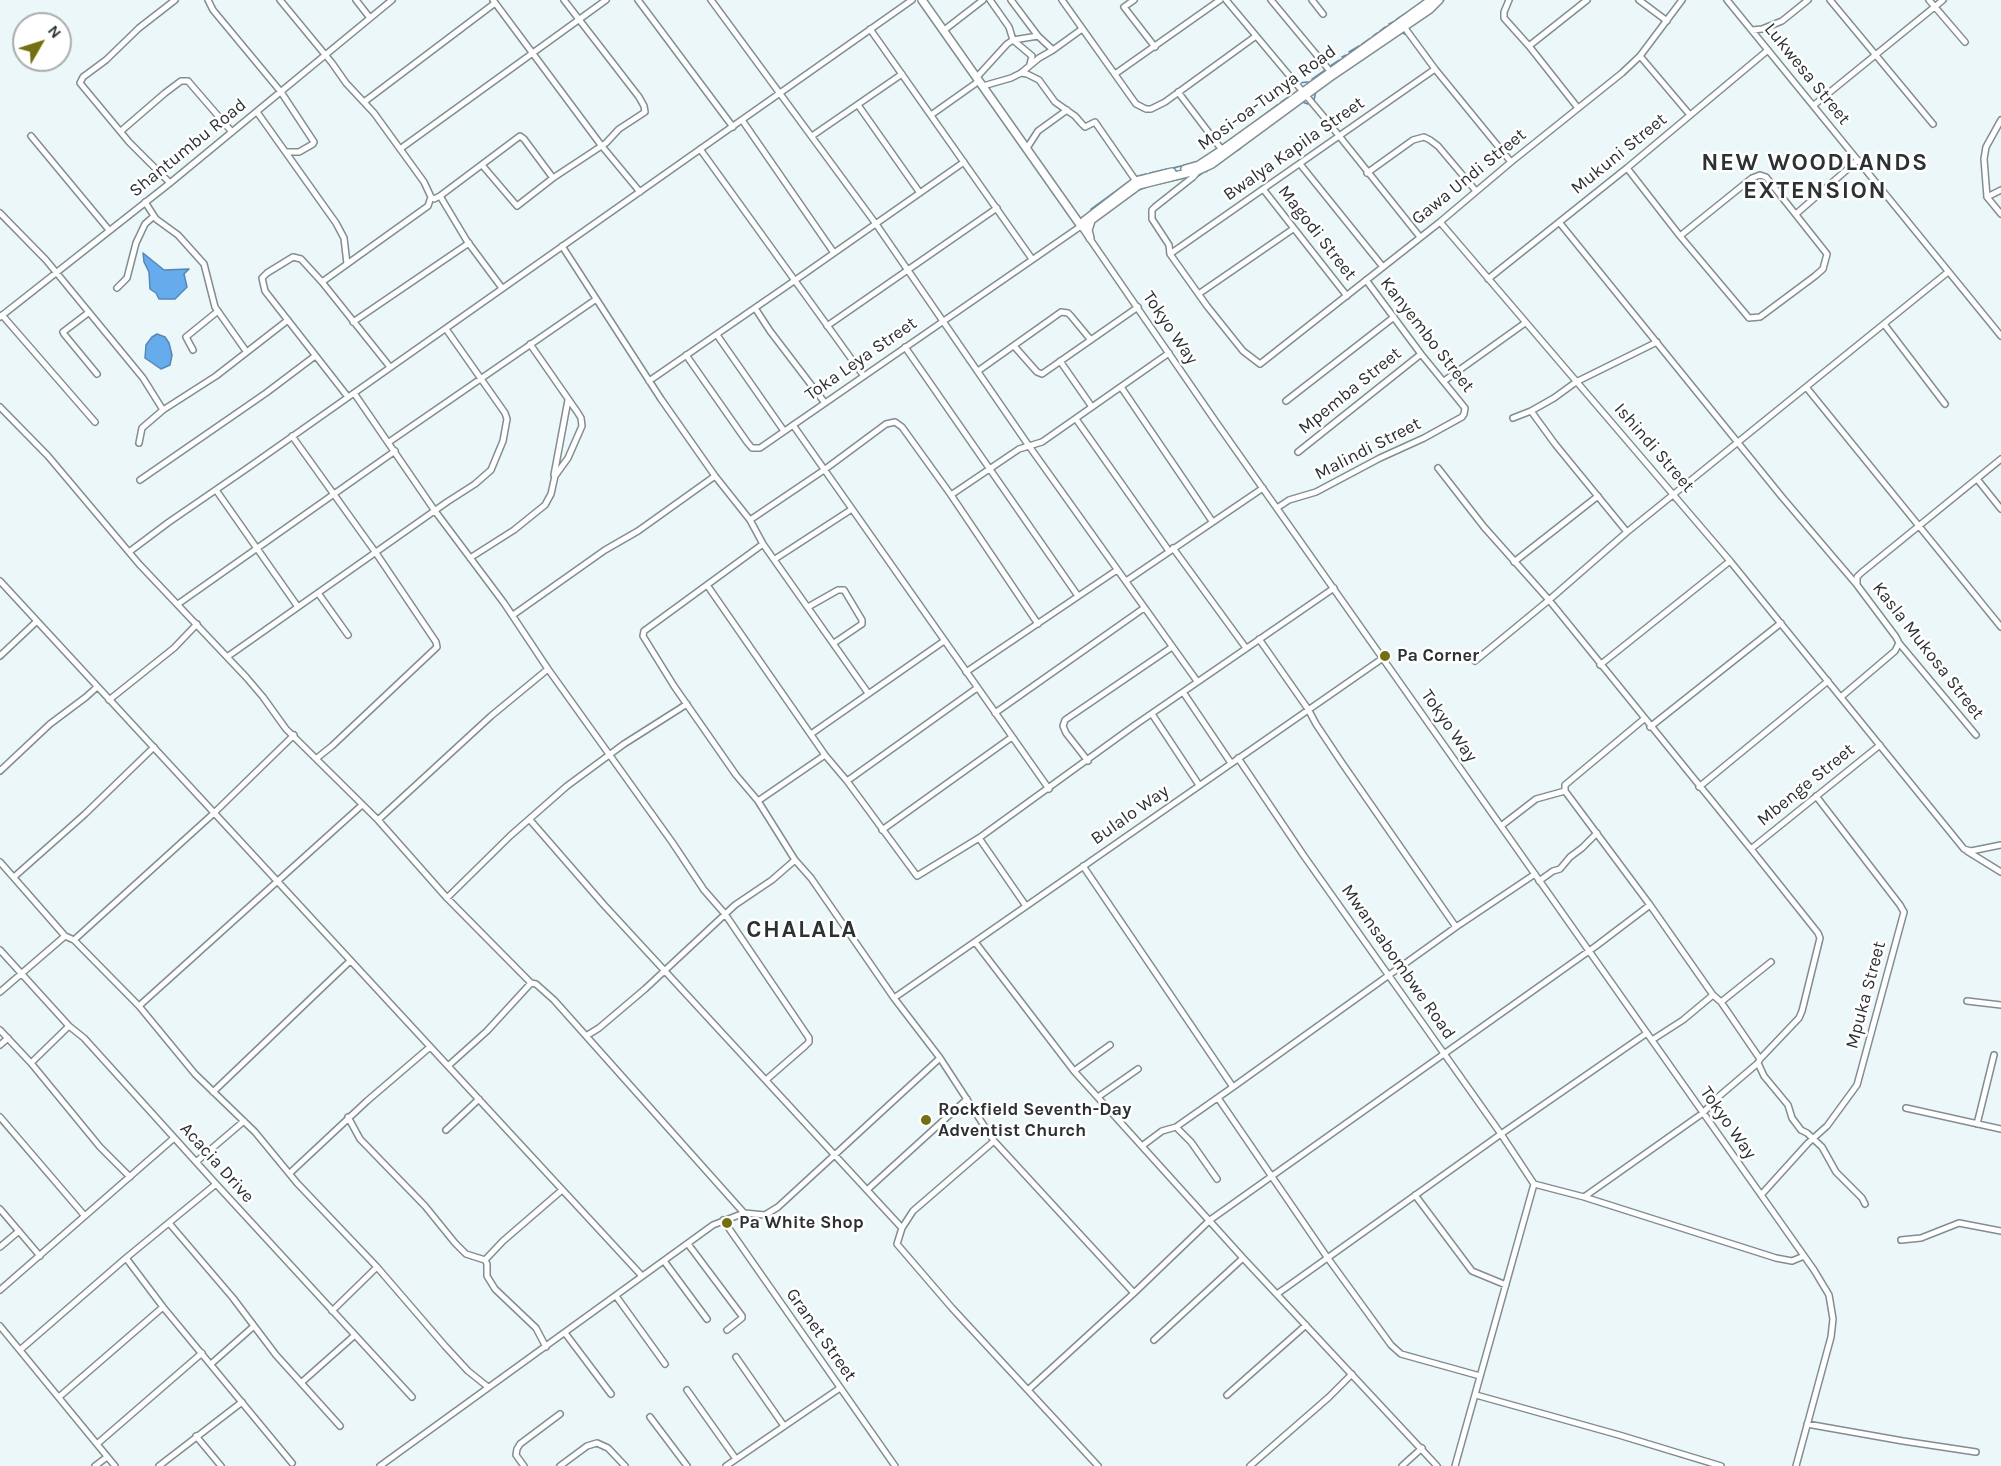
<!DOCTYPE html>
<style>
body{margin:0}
#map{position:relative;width:2001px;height:1466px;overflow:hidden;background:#ebf7f9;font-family:Karla,sans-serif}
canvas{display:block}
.north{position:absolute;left:12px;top:12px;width:60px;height:60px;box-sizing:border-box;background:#fff;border:2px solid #abadad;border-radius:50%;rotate:51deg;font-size:16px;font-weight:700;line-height:24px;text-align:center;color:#2d3132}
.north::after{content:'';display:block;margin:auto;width:21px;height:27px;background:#746f10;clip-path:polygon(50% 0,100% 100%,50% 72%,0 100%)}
</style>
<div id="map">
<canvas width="2001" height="1466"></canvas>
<div class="north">N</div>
</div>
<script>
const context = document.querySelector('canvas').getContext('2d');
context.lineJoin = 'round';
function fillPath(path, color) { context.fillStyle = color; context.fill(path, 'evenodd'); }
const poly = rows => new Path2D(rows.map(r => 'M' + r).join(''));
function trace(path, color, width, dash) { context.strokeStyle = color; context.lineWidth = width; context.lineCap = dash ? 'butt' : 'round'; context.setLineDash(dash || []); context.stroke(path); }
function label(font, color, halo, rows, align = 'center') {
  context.font = font + ' Karla,sans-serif'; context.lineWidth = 5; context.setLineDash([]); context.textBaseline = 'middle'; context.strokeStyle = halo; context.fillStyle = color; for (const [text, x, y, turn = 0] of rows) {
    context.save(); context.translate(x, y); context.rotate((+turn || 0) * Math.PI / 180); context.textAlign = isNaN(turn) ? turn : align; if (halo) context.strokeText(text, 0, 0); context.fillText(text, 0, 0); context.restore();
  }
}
const water = poly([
 [143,253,164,270,189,269,184,274,187,287,175,299,159,299,156,293,150,289,149,272,144,262,143,253],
 [157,334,165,337,169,343,172,355,170,365,161,369,145,358,146,345,152,337,157,334]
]);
fillPath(water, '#66aced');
trace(water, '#5587b5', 1.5);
trace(poly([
 [1434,10,1444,0],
 [1397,19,1408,12],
 [1389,24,1393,22],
 [1380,31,1385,27],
 [1398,34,1402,33,1405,34],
 [1373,36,1377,33],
 [1362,44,1369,39],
 [1349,52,1359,46],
 [1342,57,1346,55],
 [1330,66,1339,60],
 [1312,79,1325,70],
 [1298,83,1308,82],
 [1314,100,1316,91],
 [1281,102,1291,95,1291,89],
 [1302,102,1308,104],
 [1272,109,1277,105],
 [1256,121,1269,111],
 [1252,124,1253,123],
 [1264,130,1273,123],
 [1241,132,1248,127],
 [1223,145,1237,135],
 [1244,145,1257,135],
 [1233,153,1241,148],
 [1173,168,1189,164],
 [1206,172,1208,170],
 [1150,173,1167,169],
 [1138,176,1146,174],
 [1197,177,1203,173],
 [1136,191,1150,186,1189,177],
 [1091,209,1131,180],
 [1100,218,1132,194]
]), '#5587b5', 1.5);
const minor = poly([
 [208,0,213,10,281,92,314,142,313,144,299,152,286,152],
 [280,0,332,63,346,83,374,113,424,182,431,197,428,206,322,282],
 [356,0,370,18],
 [493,0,601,145,640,192],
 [638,0,733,127],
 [711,0,876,224,1029,446,1197,681],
 [990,0,1009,27,1013,40,1032,56,1030,64],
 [1011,0,1038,36,1053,50],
 [1062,0,1136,104,1146,109,1151,109,1165,102,1256,36],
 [1134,0,1124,7,1155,47],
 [1226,0,1324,117,1420,237],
 [1271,0,1330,71],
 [1312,0,1323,14],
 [1509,0,1504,12,1504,18,1529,46,1578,108],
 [1639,0,1667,21],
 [1727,0,2001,336],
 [1830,0,1933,124],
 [1929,0,1965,42],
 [1402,24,1435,69,1511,162],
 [870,29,1032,259],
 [1752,30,1762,29,1782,21,1808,0],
 [943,31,983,0],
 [1529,46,1587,0],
 [1640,56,1690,115],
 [1021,73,1027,74,1039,80,1055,102,1075,116,1082,124,1085,127,1095,122,1136,181],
 [1115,74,1220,0],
 [977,77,1007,44,1013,40,1038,36],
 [983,86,1011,78,1021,73,1039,58,1053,50,1082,29],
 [1178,92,1222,150],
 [364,102,495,3],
 [858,105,920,193],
 [1814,105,1943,0],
 [257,112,336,223,344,238,347,264],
 [931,115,979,81],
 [742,120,834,253],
 [2001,120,1986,147,1984,159,1987,197,2001,214],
 [121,131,165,93,181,81,188,81,232,132],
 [31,136,109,230],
 [812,136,902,74],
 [1027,148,1038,131,1067,110],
 [400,149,606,0],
 [700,149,863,375],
 [1300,164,1383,267],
 [482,165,517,206,553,178,606,143,619,129,645,112,644,106,639,97,564,0],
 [1627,168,1680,236,1749,318,1760,317,1815,276,1823,269,1827,254,1766,177,1760,175,1752,178,1680,236],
 [1199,170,1193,177,1155,207,1152,210,1152,219,1169,245,1170,254,1207,306,1243,351,1260,364,1440,222,1511,162,1622,73,1640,56,1682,0],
 [1367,173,1413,140,1424,137,1430,140,1438,146,1476,191],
 [170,183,129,142,80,83,83,77,106,60,139,28,175,0],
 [1263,189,1347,296],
 [440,196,467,241,502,288],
 [431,197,434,199,440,196,520,136,524,139,553,178],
 [1987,197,2001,190],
 [145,202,156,219,178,235,204,264,215,307,246,351],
 [0,213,46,260,143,378,163,410,142,428,139,443],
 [1796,214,1858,160],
 [1440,222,1730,561,1964,849,1971,851,2001,845],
 [1559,222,1782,497,1857,585,1896,637,1899,643,1976,735],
 [562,246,661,399,715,476,750,520,763,544,868,693],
 [1170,254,1435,69],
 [1488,279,1627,168,1768,50],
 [117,288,127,278,136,243,145,224,154,216],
 [1200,293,1293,229],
 [755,308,770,331,825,403],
 [88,313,63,332,64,334,97,374],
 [2,315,95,422],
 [0,317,170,183,392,0],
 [353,322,469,243],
 [1884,324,1945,404],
 [827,326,997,208],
 [717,335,784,431],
 [1014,346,1037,372,1042,374,1138,307],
 [905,347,1078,596],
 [193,350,186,337,218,311],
 [686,355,747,442,752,448,760,448,1081,226,1216,422,1814,1270,1829,1295,1833,1319,1831,1337,1796,1466],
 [1060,361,1092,407],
 [978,371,1061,312,1068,313,1071,316,1090,339],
 [649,381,794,281,964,162],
 [1444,381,1525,323],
 [1121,387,1212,521],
 [1806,387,2001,627],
 [354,393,435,511,504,603,548,669,491,716,378,820],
 [348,397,265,291,262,278,267,273,293,257,301,259,322,282,390,367],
 [1286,401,1394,317],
 [0,407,48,456,139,564,246,677,263,697,286,729,378,820,447,898,531,983,536,984,554,1000,744,1213],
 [163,410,216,376,288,320],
 [1531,411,1554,398,1576,382,1657,342],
 [1513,418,1531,411,1555,444,1627,532],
 [1076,419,1169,551],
 [793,425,1049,789],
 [292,436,376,553,436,642,437,647,332,746,317,758],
 [389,442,595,300],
 [1298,452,1421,354],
 [1438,468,1484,527,1549,600,1751,849,1818,933,1820,938,1802,1011,1799,1018,1760,1059,1758,1063,1717,1098,1703,1113,1584,1197,1534,1184],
 [554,475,568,400],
 [1977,479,2001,509],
 [140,480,266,393,315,356],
 [216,490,298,607],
 [951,495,1019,449,1042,442,1169,353],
 [1277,508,1289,500,1316,492,1380,458,1424,438,1462,417,1464,414,1465,408,1421,354,1366,280],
 [750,520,824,470,886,424,895,422,902,427,951,495,1038,624],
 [1173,548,1246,648],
 [129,552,169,522,249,467,912,0],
 [470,558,514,530,545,505,551,494,555,476,568,458,582,426,581,418,578,413,530,344],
 [775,559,852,509],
 [1514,562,1598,496],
 [0,581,642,1276],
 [1126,581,1263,488],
 [1857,583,1857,577,1861,573,2001,459],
 [707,585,825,755,847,781,917,876,979,838,1135,725,1334,588],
 [318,593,348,635],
 [178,604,395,451],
 [808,607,838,590,844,590,862,620,862,624,834,643],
 [513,615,605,550,638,531,715,476],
 [1259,639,1308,709,1316,724,1342,763,1456,927],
 [0,656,37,621],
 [227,657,447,502,475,484,491,470,503,441,507,419,505,413,446,329],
 [1475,661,1549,600,1627,532,1948,272],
 [1600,665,1730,561],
 [548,669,672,842,704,890,725,914,809,1038,809,1042,805,1046,766,1080],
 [966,672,1117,570],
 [1183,692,1231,763],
 [1841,697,1895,651,1899,643],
 [109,700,174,648,197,624],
 [995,713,1144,608],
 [1152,714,1199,785],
 [1650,727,1781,623],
 [811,734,944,641],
 [1238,758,1304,856,1501,1134,1534,1184],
 [1088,761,1066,733,1063,726,1065,720,1172,647],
 [0,771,50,724,86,697,97,687],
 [847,781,977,688],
 [1699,787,1828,681],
 [1565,791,1650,905,1713,995,1721,1002,1760,1059],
 [1565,791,1565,785,1644,719],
 [758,801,825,755],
 [530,820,604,905,902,1228],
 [1501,826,1536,799,1565,791],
 [882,830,1012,737],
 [979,838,1026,906],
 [1751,849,1880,745],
 [1967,851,2001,872],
 [0,862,65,936,74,940,139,1006,362,805],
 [1083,866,1233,1087,1456,927,1535,874],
 [14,877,85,814,154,747],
 [1539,881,1553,871,1560,869,1570,857,1582,848,1597,833],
 [447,898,510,836,567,786,624,744,687,704],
 [74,940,214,813,294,735],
 [975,942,1074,1071,1243,1258,1437,1466],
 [0,950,69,1026,84,1038,216,1184,412,1397],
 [0,992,65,936],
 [894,998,1383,658],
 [1967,1001,2001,1005],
 [1721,1002,1771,962],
 [139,1006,195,1074,255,1132,297,1183,377,1267,445,1346,468,1371,488,1387],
 [0,1030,31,1063,100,1147,130,1177],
 [586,1036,599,1028,645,989,735,905,772,880,795,860],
 [1652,1040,1683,1020,1713,995],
 [0,1045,8,1038],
 [940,1058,994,1141,1134,1293],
 [31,1063,69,1026],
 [1758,1063,1764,1076,1788,1105,1792,1118,1801,1130,1807,1133,1822,1147,1836,1172,1862,1198,1865,1204],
 [448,1066,487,1031,531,983],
 [1074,1071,1110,1045],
 [213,1092,350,961],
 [1098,1097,1138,1069],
 [1218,1098,1327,1257,1391,1345,1401,1354,1480,1376],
 [1906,1108,2001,1129],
 [0,1117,84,1215],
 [348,1117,360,1139,425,1206,455,1243,466,1254,485,1260,487,1264,487,1276,495,1289,536,1328,546,1347],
 [1977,1124,1994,1055],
 [1176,1127,1191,1142,1217,1179],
 [446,1130,479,1099],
 [994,1141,913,1211,902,1228,897,1244,952,1308,1098,1466],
 [1142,1146,1162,1131,1176,1127,1233,1087],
 [196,1162,244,1121],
 [290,1173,367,1101,430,1047],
 [867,1190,967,1099],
 [1415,1195,1472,1271,1506,1285],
 [1761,1195,1808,1143,1827,1126,1857,1085,1904,912,1900,905,1816,796],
 [1584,1197,1776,1258,1792,1261,1804,1256],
 [0,1209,40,1256],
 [723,1220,895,1466],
 [169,1223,233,1298,276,1355,340,1426],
 [1901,1240,1921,1238,1959,1223,2001,1231],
 [688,1244,742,1316,742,1318,727,1330],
 [0,1247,19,1231],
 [126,1258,163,1307,292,1463],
 [485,1260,503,1241,562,1190],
 [664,1261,707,1319],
 [0,1290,174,1138],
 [1277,1294,1501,1134,1647,1033],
 [616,1296,665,1364],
 [332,1311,377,1267],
 [0,1326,115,1466],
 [565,1333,611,1394],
 [1154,1340,1243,1258],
 [20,1350,126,1258,216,1184],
 [736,1357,784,1426],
 [211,1364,254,1326],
 [302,1382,355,1335],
 [687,1390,736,1459],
 [1028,1390,1134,1293,1210,1220,1596,946,1650,905],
 [1227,1395,1306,1325],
 [1476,1395,1619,1435,1721,1466],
 [59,1397,163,1307],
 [650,1417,687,1466],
 [1807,1424,1903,1441,1976,1452],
 [196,1436,221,1466],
 [97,1444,202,1353],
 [95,1466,107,1457],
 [159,1466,242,1402],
 [380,1466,713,1225,744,1213,765,1215,778,1207,940,1058,894,998,811,878,795,860,758,801,736,775,674,686,643,636,644,631,763,544],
 [524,1466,516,1455,517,1449,520,1444,560,1414],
 [560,1466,587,1446,597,1443,608,1448,625,1466],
 [726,1466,840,1388],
 [1250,1466,1329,1397,1352,1374],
 [1402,1466,1422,1448],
 [1455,1466,1534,1184]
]);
const major = poly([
 [922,0,1081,226],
 [1185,169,1199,165,1222,150,1431,0],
 [1084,221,1136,181,1172,172],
 [1081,226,1086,224,1139,185,1199,170,1212,164,1333,75,1430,9,1439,0],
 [1090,238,1088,230,1091,221]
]);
trace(minor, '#828d8f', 8);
trace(major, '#828d8f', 10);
trace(minor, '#fff', 5);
trace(major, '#fff', 7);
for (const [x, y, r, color] of [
 [1385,656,6,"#746f10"],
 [926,1120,6,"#746f10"],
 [727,1223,6,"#746f10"]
]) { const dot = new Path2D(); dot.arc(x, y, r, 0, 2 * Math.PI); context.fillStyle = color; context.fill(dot); trace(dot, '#fff', 2); }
label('18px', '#2d3132', '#fff', [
 ["Lukwesa Street",1807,74,51],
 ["Mosi-oa-Tunya Road",1267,98,-36],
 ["Shantumbu Road",188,148,-39],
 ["Bwalya Kapila Street",1294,149,-35],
 ["Mukuni Street",1619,154,-39],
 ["Gawa Undi Street",1469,177,-39],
 ["Magodi Street",1317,233,52],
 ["Tokyo Way",1170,328,56],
 ["Kanyembo Street",1427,335,52],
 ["Toka Leya Street",861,359,-35],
 ["Mpemba Street",1350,391,-39],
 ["Ishindi Street",1654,448,49],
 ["Malindi Street",1368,449,-27],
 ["Kasla Mukosa Street",1928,651,52],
 ["Tokyo Way",1449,726,55],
 ["Mbenge Street",1806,785,-39],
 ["Bulalo Way",1130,815,-35],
 ["Mwansabombwe Road",1398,962,55],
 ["Mpuka Street",1866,995,-75],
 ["Tokyo Way",1728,1123,55],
 ["Acacia Drive",217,1163,48],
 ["Granet Street",821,1335,55]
]);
label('bold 18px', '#2d3132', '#fff', [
 ["Pa Corner",1397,656],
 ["Rockfield Seventh-Day",938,1110],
 ["Adventist Church",938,1131],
 ["Pa White Shop",739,1223]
], 'left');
context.letterSpacing = '1.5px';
label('bold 24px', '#2d3132', '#fff', [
 ["NEW WOODLANDS",1815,163],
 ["EXTENSION",1815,191],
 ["CHALALA",802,930]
]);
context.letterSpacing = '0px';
</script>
